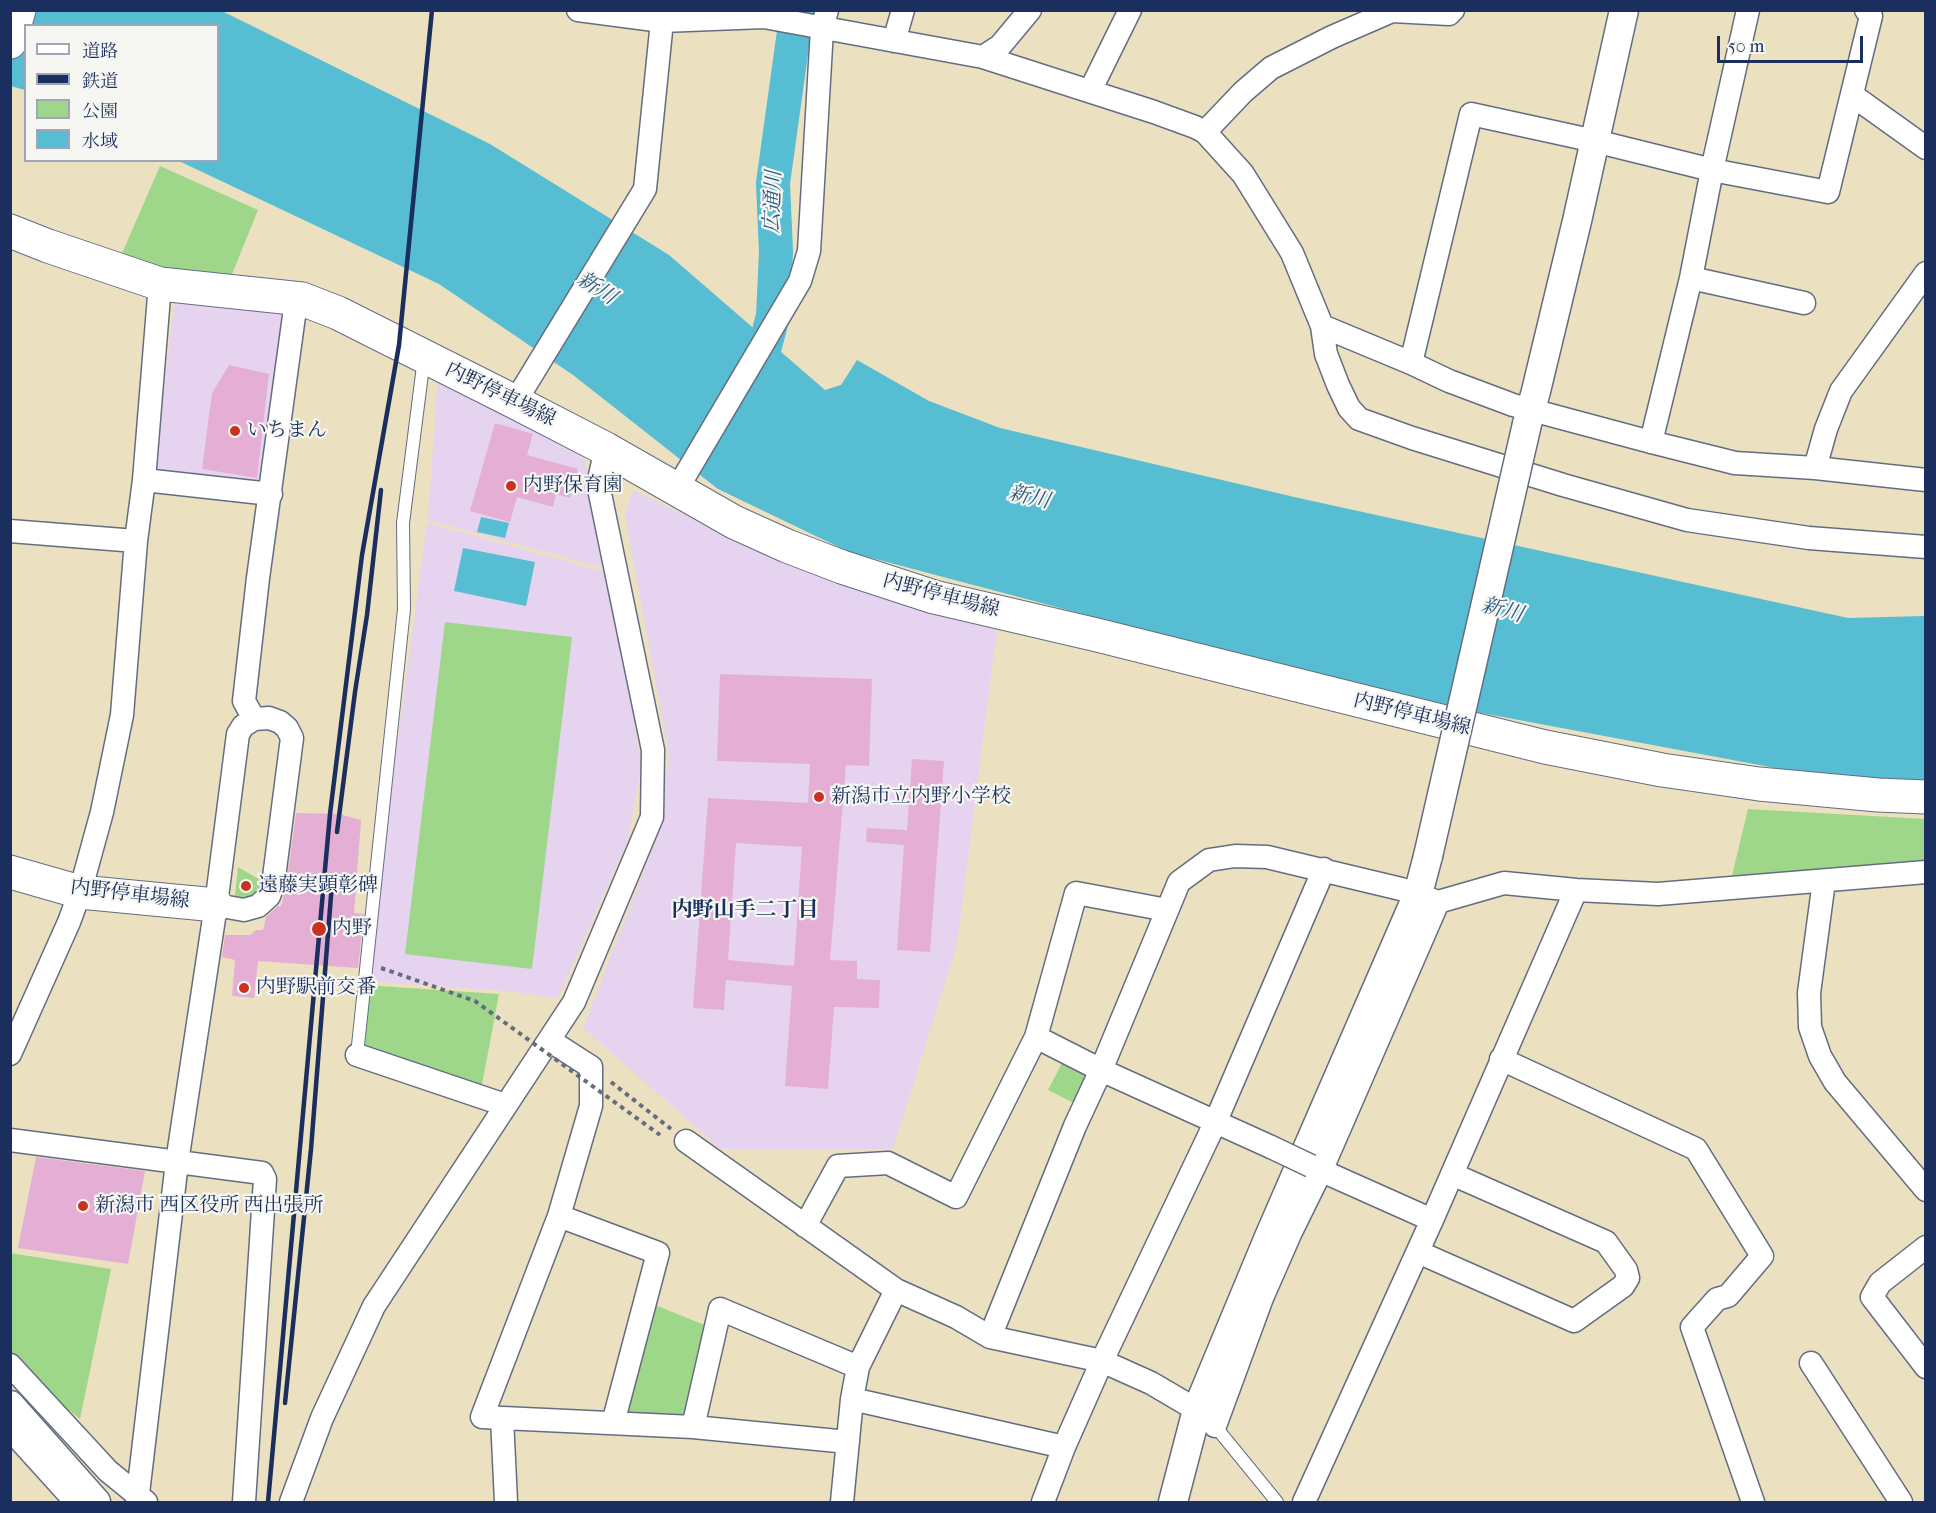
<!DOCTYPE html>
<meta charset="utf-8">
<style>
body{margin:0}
#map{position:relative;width:1936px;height:1513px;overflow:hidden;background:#ebe0bf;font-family:"IM FELL French Canon","Noto Serif JP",serif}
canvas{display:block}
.frame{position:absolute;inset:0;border:12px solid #1b2f5e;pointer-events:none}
.legend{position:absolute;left:24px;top:24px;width:195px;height:138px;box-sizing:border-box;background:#f6f6f2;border:2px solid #9ea6b7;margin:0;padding:8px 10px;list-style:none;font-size:18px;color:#1b2f5e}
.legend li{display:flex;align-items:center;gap:12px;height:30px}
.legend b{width:30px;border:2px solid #9ea6b7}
.scale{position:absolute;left:1717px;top:36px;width:146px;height:27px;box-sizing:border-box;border:3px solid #1b2f5e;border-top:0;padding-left:8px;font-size:18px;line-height:21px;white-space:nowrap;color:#1b2f5e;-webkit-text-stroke:4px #f6f6f2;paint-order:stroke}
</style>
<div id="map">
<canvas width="1936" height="1513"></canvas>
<div class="frame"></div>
<ul class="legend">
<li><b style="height:8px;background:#fff"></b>道路</li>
<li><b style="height:8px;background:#1b2f5e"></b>鉄道</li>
<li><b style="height:16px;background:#9fd78a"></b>公園</li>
<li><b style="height:16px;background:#56bdd3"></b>水域</li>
</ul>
<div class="scale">50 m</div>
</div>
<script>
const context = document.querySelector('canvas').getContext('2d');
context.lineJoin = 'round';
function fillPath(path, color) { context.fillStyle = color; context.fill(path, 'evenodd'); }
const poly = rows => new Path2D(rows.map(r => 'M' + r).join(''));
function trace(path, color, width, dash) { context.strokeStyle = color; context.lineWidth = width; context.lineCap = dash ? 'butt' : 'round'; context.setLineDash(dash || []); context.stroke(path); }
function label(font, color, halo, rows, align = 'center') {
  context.font = font + ' "IM FELL French Canon","Noto Serif JP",serif'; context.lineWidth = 4.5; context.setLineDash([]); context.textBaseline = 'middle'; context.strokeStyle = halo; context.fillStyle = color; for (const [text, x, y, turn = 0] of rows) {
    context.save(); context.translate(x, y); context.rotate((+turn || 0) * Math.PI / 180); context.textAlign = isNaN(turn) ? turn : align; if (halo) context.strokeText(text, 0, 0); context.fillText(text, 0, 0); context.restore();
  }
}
fillPath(poly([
 [175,297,288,302,262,486,155,469],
 [438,377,582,451,612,570,428,520],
 [633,490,751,547,997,628,957,944,893,1149,721,1149,583,1028,657,838,669,756,625,514],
 [427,523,613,574,641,768,628,839,558,998,506,991,365,981]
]), '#e6d3f0');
fillPath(poly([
 [160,166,258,210,226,289,116,267],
 [445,622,572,637,532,969,405,954],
 [1748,809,1925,819,1925,869,1730,884],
 [238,867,262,881,255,895,234,905],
 [365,985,499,994,481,1090,362,1051],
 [1064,1059,1090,1072,1074,1103,1048,1090],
 [10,1253,111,1269,80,1419,11,1364],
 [650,1303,707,1326,686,1420,622,1417]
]), '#9fd78a');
fillPath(poly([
 [10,11,222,11,490,144,669,255,825,390,841,385,857,360,929,401,1000,428,1303,499,1848,618,1925,616,1925,796,1396,697,849,552,718,489,573,375,439,284,179,161,218,160,218,26,26,26,25,90,11,86],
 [481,517,509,523,505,538,477,532],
 [463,548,535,562,526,606,454,591]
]), '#56bdd3');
trace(poly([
 [764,350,773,316,776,252,773,183,797,10]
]), '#56bdd3', 34);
fillPath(poly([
 [229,365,269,374,257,478,202,469,212,393],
 [495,423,533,434,527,455,578,469,570,498,556,494,553,507,517,497,510,522,470,511],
 [720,674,872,679,869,766,846,765,830,960,857,961,857,979,880,980,879,1008,834,1007,828,1089,785,1086,792,986,726,980,724,1010,693,1008,708,798,808,803,810,764,717,761],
 [736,843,802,847,794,966,728,960],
 [912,759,944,761,930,952,897,950,904,845,866,842,867,828,907,830],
 [296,813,339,814,361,820,354,913,364,914,358,968,258,961,254,998,232,996,235,960,222,957,225,935,250,935,256,930,263,930,266,917,278,906,281,906,286,887],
 [36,1157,145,1171,128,1264,18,1248]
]), '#e5afd5');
const service = poly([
 [357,1055,404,609,403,523,424,358],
 [1215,1426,1277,1502]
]);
const minor = poly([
 [578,10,662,21,764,17,983,57,1154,112,1195,127,1205,132,1243,174,1292,253,1322,326,1326,354,1338,385,1349,408,1359,419,1412,438,1563,485,1687,520,1809,538,1926,547],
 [894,41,903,10],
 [983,57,1000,46,1030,10],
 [1090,91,1130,10],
 [1852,95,1926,148],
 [1205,132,1243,92,1271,68,1332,37,1392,11,1449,14,1453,10],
 [1691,278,1804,303],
 [1322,326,1411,363,1449,381,1513,405,1651,442,1735,463,1815,468,1926,480],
 [1411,363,1471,114,1595,141,1712,170,1828,192,1871,16,1866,10],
 [515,402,645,189,662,21],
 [1651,442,1691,278,1712,170,1748,10],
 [1815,468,1826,429,1841,391,1926,273],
 [144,480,271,494],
 [677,489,800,281,809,251,822,29,827,10],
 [10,531,136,541],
 [254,719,244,701,258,578,294,316,302,299],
 [1824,881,1809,993,1810,1027,1820,1056,1835,1082,1926,1190],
 [1167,910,1076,893,1036,1037,1101,1070,1271,1147],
 [549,1040,591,1067,591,1106,559,1216,482,1417,693,1427,848,1442],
 [10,1054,69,922,80,892,102,812,122,715,136,541,144,480,160,284],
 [357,1055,505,1105],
 [1501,1059,1696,1149,1762,1256,1728,1296,1717,1299,1692,1327,1753,1502],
 [10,1140,262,1173,265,1179,244,1502],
 [686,1141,896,1290,956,1317,990,1337,1102,1361,1113,1366,1151,1383,1197,1410],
 [1311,1166,1432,1220],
 [559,1216,658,1253,613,1423],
 [805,1226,838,1166,888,1163,956,1197,1036,1037],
 [1926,1247,1880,1283,1872,1297,1926,1367],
 [1418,1252,1574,1321,1623,1286,1628,1278,1626,1270,1606,1242,1452,1174],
 [990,1337,1075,1126,1101,1070,1179,882,1209,860,1235,856,1267,857,1401,889,1438,902,1504,883,1576,890,1658,894,1926,872],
 [1811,1363,1901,1502],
 [10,1365,108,1471,146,1502],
 [852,1399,1064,1447],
 [502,1418,506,1502],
 [1215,1426,1262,1298,1290,1234,1321,1171,1438,902],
 [693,1427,720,1309,858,1367],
 [10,1429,76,1502],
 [137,1502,177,1162,216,905,238,734,243,726,254,719,269,718,280,722,287,728,292,738,273,885,269,896,258,906,244,910,216,905],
 [291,1502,322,1418,374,1306,574,1002,652,817,653,750,598,484,606,449],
 [842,1502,852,1399,858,1367,896,1290],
 [1043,1502,1064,1447,1102,1361,1215,1123,1324,869],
 [1304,1502,1432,1220,1576,890]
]);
const tertiary = poly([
 [1527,424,1536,391,1577,221,1624,10],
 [10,1405,96,1502],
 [1173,1502,1197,1410,1269,1237,1418,894,1428,856]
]);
const secondary = poly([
 [10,231,48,246,160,284,302,299,338,313,515,402,606,449,734,522,787,546,842,567,934,597,1097,635,1545,747,1662,770,1759,784,1878,795,1926,797],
 [10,872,80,892,216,905]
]);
const primary = poly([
 [10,42,19,10]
]);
trace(service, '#646d80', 14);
trace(minor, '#646d80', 25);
trace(tertiary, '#646d80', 31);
trace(secondary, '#646d80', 35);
trace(primary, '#646d80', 35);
trace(poly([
 [611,1082,671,1129]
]), '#646d80', 4, [4.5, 4.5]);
trace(service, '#fff', 12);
trace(minor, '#fff', 22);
trace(tertiary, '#fff', 28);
trace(secondary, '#fff', 33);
trace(primary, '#fff', 33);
trace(poly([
 [337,832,355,692,367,615,381,490],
 [285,1403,311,1149,332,883],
 [268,1502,330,814,362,555,399,345,432,10]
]), '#1b2f5e', 4.5);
const minorBridge = poly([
 [1271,1147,1311,1166]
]);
const tertiaryBridge = poly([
 [1428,856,1527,424]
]);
trace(minorBridge, '#646d80', 25, []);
trace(tertiaryBridge, '#646d80', 31, []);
trace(poly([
 [381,968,475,1001,660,1135]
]), '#646d80', 4, [4.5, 4.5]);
trace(minorBridge, '#fff', 22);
trace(tertiaryBridge, '#fff', 28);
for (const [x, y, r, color] of [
 [235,431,6,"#c8321e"],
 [511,486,6,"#c8321e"],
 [819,797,6,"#c8321e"],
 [246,886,6,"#c8321e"],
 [319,929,8,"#c8321e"],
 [244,988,6,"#c8321e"],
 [83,1206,6,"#c8321e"]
]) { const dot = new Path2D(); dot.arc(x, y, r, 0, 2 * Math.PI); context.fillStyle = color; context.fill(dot); trace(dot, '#f6f6f2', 2); }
label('20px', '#1b2f5e', '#f6f6f2', [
 ["内野停車場線",500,395,26],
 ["内野停車場線",941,596,15],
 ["内野停車場線",1412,715,14],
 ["内野停車場線",130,895,7]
]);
label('20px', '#1b2f5e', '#f6f6f2', [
 ["いちまん",247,431],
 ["内野保育園",523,486],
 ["新潟市立内野小学校",831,797],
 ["遠藤実顕彰碑",258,886],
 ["内野",332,929],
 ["内野駅前交番",256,988],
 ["新潟市 西区役所 西出張所",95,1206]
], 'left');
label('italic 21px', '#2d5a81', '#f6f6f2', [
 ["広通川",774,202,-88],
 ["新川",596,289,33],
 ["新川",1029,498,13],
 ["新川",1502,611,15]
]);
label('bold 21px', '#1b2f5e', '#f6f6f2', [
 ["内野山手二丁目",745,911]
]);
</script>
